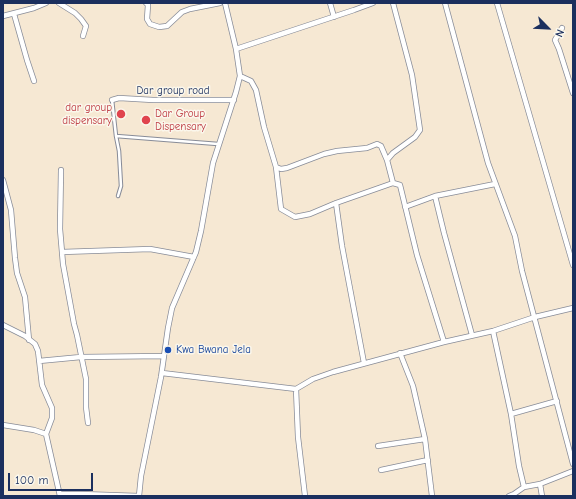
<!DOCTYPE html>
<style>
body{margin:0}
#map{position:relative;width:576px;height:499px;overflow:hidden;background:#f6e8d3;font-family:"Comic Neue",sans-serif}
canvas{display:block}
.frame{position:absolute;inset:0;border:4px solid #1b2f5e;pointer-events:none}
.north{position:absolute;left:528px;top:8px;width:40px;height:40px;-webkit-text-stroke:3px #fbf7ec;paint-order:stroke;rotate:114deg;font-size:11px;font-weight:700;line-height:16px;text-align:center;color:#1b2f5e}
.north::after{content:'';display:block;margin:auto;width:14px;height:18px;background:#1b2f5e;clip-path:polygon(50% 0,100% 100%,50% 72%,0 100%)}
.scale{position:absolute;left:8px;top:473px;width:85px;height:18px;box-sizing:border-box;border:2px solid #1b2f5e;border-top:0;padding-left:5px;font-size:12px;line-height:14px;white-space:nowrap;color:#1b2f5e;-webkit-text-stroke:3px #fbf7ec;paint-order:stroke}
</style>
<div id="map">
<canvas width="576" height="499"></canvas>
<div class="frame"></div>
<div class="north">N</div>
<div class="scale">100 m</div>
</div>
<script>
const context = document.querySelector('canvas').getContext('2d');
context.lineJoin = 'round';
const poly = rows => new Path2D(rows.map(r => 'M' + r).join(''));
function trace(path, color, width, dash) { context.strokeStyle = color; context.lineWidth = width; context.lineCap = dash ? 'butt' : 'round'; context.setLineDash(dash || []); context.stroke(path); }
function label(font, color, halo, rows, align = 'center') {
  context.font = font + ' "Comic Neue",sans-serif'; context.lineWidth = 3; context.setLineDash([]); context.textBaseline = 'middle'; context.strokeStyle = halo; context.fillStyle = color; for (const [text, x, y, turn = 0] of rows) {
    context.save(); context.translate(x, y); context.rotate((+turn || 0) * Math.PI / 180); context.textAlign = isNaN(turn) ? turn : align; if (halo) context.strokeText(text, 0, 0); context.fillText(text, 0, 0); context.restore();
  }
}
const lane = poly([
 [112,100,116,136,218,144],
 [116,136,119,151,121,186,118,196]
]);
const street = poly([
 [59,3,75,13,81,19,86,26,83,36],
 [146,3,148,5,147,19,150,24,159,27,167,26,182,12,190,9,220,3],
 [330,3,334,17],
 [445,3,488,163,515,236,522,271,573,464],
 [497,3,573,265],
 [14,14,27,60,34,81],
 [3,16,34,8,46,3],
 [562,28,555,40,559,49,573,93],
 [236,49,354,10,373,3],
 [240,76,251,81,256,90,264,127,276,167,281,169,287,168,324,154,337,151,367,148,377,144,381,146,387,160,393,183],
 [112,100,119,98,153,100,234,100],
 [387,160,393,153,415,137,420,130,412,75,393,3],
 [276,167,281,209,295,217,310,214,336,203,393,183,400,185,417,255,444,342],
 [61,170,60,229,63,264,74,324,77,335,86,379,86,407,88,423],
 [3,180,11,210,15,258,17,273,25,297,29,340],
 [435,196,444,233,472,335],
 [336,203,342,246,364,363],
 [405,207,435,196,495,184],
 [62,252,150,249,194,257],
 [3,325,25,336,35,344,38,351,42,385,52,408,52,418,46,434],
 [493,331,511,414,519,466,524,487],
 [400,353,413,386,425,439,432,496],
 [39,361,81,357,164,356],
 [162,373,296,389,313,379,333,372,444,342,493,331,535,317,573,308],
 [296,389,298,437,305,496],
 [511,414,557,401],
 [3,425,34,430,46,434,60,496],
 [378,446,425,439],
 [381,470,428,460],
 [540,484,542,496],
 [60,494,81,494,139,496],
 [139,496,141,476,161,377,168,328,172,308,196,252,201,231,213,163,236,92,240,76,236,49,225,3],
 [509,496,514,494,524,487,540,484,573,471]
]);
trace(lane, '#888c98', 4.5);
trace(street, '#888c98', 6);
trace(lane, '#fff', 2.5);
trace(street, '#fff', 4.5);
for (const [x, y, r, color] of [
 [121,114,5,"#e0444e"],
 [146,120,5,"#e0444e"],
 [168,350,4,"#1a4fb4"]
]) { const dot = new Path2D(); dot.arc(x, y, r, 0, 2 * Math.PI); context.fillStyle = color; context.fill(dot); trace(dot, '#fbf7ec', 1.5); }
label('11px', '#1b2f5e', '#fbf7ec', [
 ["Dar group road",173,91]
]);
label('11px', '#be3a42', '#fbf7ec', [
 ["dar group",112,108],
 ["dispensary",112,121],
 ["Dar Group",155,114,"left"],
 ["Dispensary",155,127,"left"]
], 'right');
label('11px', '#164399', '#fbf7ec', [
 ["Kwa Bwana Jela",176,350]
], 'left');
</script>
